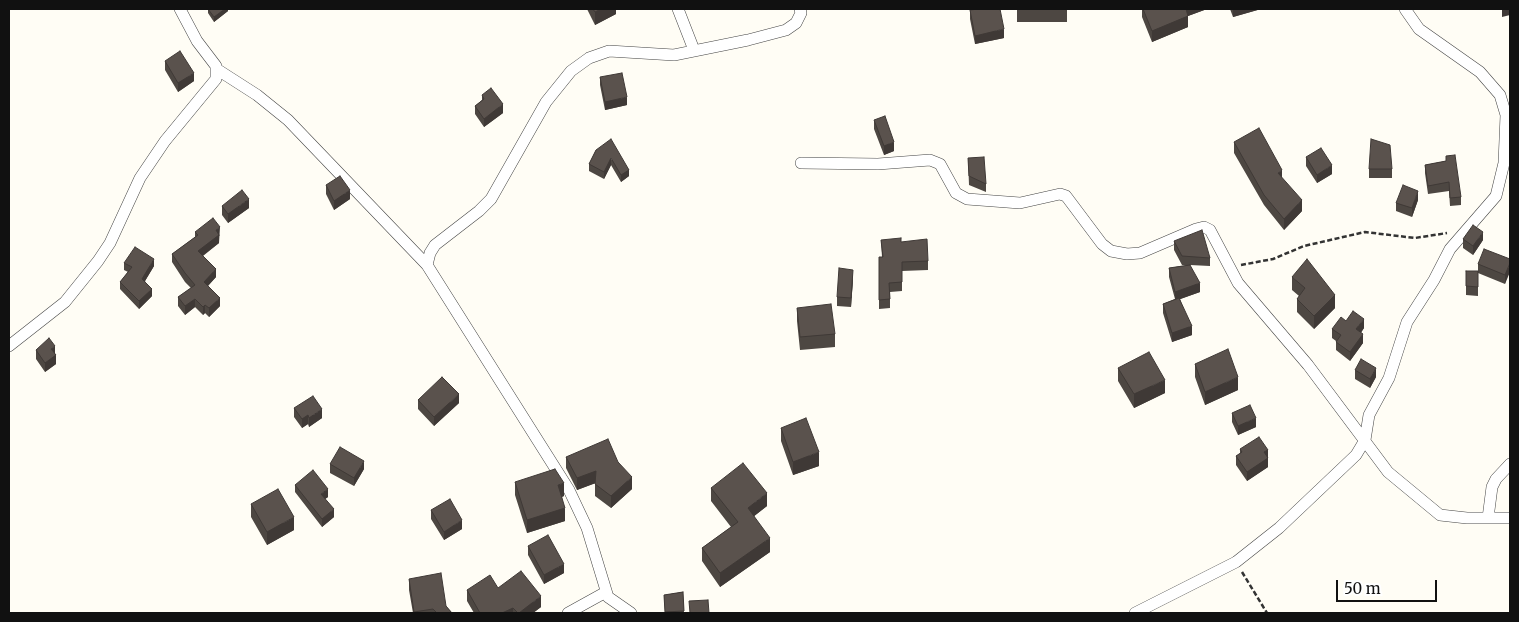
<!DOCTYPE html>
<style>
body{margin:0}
#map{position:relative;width:1519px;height:622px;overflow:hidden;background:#fffdf5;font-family:Merriweather,serif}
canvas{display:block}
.frame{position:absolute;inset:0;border:10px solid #111;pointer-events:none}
.scale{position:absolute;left:1336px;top:580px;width:101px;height:22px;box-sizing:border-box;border:2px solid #111;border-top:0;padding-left:6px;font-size:15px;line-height:18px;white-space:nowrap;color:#111;-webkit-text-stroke:4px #fff;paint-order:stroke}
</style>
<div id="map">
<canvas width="1519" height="622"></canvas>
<div class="frame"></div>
<div class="scale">50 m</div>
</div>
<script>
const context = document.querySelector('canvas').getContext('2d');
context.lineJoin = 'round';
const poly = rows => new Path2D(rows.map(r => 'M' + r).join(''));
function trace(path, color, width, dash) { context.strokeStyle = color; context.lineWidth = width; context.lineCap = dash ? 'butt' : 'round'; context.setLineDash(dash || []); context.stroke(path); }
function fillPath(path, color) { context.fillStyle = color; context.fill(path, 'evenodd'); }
const street = poly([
 [678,9,694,50],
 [218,70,257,95,288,120,427,265],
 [801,163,878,164,930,160,940,164,956,193,967,199,1020,203,1060,194,1066,196,1102,244,1111,251,1127,254,1140,253,1196,229,1204,227,1210,230,1238,283,1308,365,1388,472,1440,515,1467,518,1510,518],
 [9,346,65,302,98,261,110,243,140,178,165,141,216,79,216,66,197,41,180,9],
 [1488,518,1492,487,1496,479,1510,464],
 [568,613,606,592],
 [631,613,608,597,587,528,569,490,427,265,430,253,435,245,479,211,491,199,546,102,571,71,589,58,609,51,674,55,748,40,786,30,796,23,801,13,800,9],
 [1135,613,1236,562,1279,528,1356,455,1365,440,1369,415,1389,378,1407,322,1434,280,1450,249,1496,196,1504,163,1506,115,1500,95,1480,72,1419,29,1405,9]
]);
trace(street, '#444', 12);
trace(poly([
 [1241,265,1273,259,1304,246,1365,232,1415,238,1447,233],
 [1242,572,1267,613]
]), '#333', 2.5, [5, 2.5]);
trace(street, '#fff', 11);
fillPath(poly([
 [208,9,228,9,228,11,214,22,208,13],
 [587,9,616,9,616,14,595,25],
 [1017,9,1067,9,1067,22,1017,22],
 [1142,9,1207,9,1188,16,1188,27,1152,42,1142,17],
 [1230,9,1261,9,1233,17],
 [970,10,1004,38,975,44,970,19],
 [165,61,194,81,178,92,165,70],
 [600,77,627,105,605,110,600,85],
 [482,95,503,113,484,127,475,114,475,106,482,100],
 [874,120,894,151,884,155,874,129],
 [1234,142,1282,178,1302,211,1284,230,1264,205,1234,153],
 [596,150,629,170,629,176,621,182,611,165,604,179,589,171,589,164],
 [1446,156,1461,197,1461,205,1450,206,1449,191,1428,194,1425,173,1425,165,1446,161],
 [1306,157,1332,174,1317,183,1306,166],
 [968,158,986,184,986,192,969,185],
 [1369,169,1392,169,1392,178,1369,178],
 [326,185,350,199,334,210,326,194],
 [1418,200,1412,217,1396,211,1396,203],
 [222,206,249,208,228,223,222,215],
 [195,232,220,235,219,236,219,243,203,256,216,277,208,286,220,306,209,317,205,313,203,315,195,307,185,315,178,306,178,297,191,288,185,282,172,262,172,254,195,237],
 [1463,239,1483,240,1473,255,1463,248],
 [881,240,901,242,928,261,928,270,902,271,902,291,890,292,890,308,879,309,879,257,882,257],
 [1174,241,1210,258,1210,266,1190,265,1200,292,1180,299,1192,335,1172,342,1163,313,1163,304,1175,299,1169,277,1169,268,1187,265,1182,265,1174,250],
 [1510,259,1505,284,1478,273,1478,296,1466,295,1466,271,1478,271,1478,264],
 [124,263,154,266,145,281,152,296,139,309,120,289,120,282,128,272,124,270],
 [1292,277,1335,308,1314,329,1297,312,1297,299,1299,296,1292,290],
 [853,279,851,307,837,306,837,297],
 [797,308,835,334,835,347,800,350,797,321],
 [1346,321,1364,328,1361,333,1363,343,1350,361,1336,350,1336,341,1332,338,1332,329],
 [36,350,55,353,56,364,45,372,36,359],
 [1195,364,1238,390,1205,405,1195,377],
 [1118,368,1165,393,1134,408,1118,381],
 [1355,370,1376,377,1370,388,1355,379],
 [418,400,459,403,434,426,418,409],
 [294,408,322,418,309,427,308,424,302,428,294,417],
 [1232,413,1256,427,1238,435,1232,422],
 [781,428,819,466,793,475,781,441],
 [1240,449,1268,450,1268,467,1247,481,1236,465,1236,456,1240,454],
 [566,457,618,462,632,489,611,508,595,496,595,483,577,490,566,468],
 [330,464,364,469,354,486,330,473],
 [515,482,564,496,562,497,565,521,527,533,515,495],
 [295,485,328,497,325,499,334,517,322,527,295,492],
 [711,488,767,506,754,516,770,552,720,587,702,561,702,548,731,527,711,501],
 [251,504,294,530,267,545,251,517],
 [431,510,462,529,444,540,431,519],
 [528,546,564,573,544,584,528,555],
 [409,579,446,606,452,613,413,613,409,590],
 [498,588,541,607,533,613,474,613,467,601,467,590],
 [683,592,684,613,665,613,664,595]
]), '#4d4742');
fillPath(poly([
 [225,9,228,9,228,11,214,22,214,17],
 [601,9,616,9,616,14,595,25,595,12],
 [1184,9,1207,9,1188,16,1188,27,1152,42,1152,31],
 [1233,9,1261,9,1233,17],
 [1502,9,1510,9,1510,15,1502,17],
 [1004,29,1004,38,975,44,975,36],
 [194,73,194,81,178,92,178,83],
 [627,97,627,105,605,110,605,102],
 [503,104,503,113,484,127,484,119],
 [894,142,894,151,884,155,884,146],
 [611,158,611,165,604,179,604,172],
 [1332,165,1332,174,1317,183,1317,175],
 [629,170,629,176,621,182,621,175],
 [1282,170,1282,181,1278,173],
 [350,190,350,199,334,210,334,201],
 [1418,191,1418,200,1412,217,1412,208],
 [249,199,249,208,228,223,228,214],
 [1302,200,1302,211,1284,230,1284,219],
 [220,227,219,243,198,259,198,251,216,230],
 [1483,232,1483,240,1473,255,1473,246],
 [154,259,154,266,142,286,142,279],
 [1510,263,1510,272,1505,284,1505,275],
 [216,269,216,277,204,290,204,282],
 [853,270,853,279,851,307,851,298],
 [1200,283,1200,292,1175,301,1175,292],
 [152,289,152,296,139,309,139,301],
 [1335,295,1335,308,1314,329,1314,316],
 [220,298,220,306,209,317,209,308],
 [195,299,195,307,185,315,185,306],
 [205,305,205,313,203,315,203,307],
 [1364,319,1364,328,1356,338,1356,329],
 [1192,326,1192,335,1172,342,1172,333],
 [1363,334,1363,343,1350,361,1350,352],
 [55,346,55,355,51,349],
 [56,355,56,364,45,372,45,363],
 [1376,368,1376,377,1370,388,1370,379],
 [1238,377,1238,390,1205,405,1205,392],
 [1165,380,1165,393,1134,408,1134,394],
 [459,394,459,403,434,426,434,417],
 [322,409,322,418,309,427,309,418],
 [308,415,308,424,302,428,302,419],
 [1256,418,1256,427,1238,435,1238,426],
 [1268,450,1268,467,1247,481,1247,472,1264,452],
 [819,452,819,466,793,475,793,462],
 [364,461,364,469,354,486,354,478],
 [596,471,596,483,577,490,577,478],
 [632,477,632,489,611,508,611,496],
 [564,483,564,496,558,498,558,485],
 [328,489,328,497,321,502,321,494],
 [767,493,767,506,748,521,748,508],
 [565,508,565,521,527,533,527,520],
 [334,509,334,517,322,527,322,519],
 [294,517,294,530,267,545,267,532],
 [462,520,462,529,444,540,444,532],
 [770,538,770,552,720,587,720,573],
 [564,564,564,573,544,584,544,575],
 [541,596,541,607,533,613,519,613],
 [513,608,513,613,502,613]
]), '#3f3936');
const building = poly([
 [208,9,225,9,214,17,208,9],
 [593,9,601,9,595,12,593,9],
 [978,9,1000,9,1004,29,975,36,970,10,978,9],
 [1143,9,1186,9,1188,16,1152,31,1143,9],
 [180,51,194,73,178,83,165,61,180,51],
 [622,73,627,97,605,102,600,77,622,73],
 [491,88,503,104,484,119,475,106,484,99,482,95,491,88],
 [885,116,894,142,884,146,874,120,885,116],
 [1259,128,1282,170,1278,173,1302,200,1284,219,1264,195,1234,142,1259,128],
 [611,139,629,170,621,175,611,158,604,172,589,164,596,150,611,139],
 [1371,139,1390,145,1392,169,1369,169,1371,139],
 [1321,148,1332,165,1317,175,1306,157,1321,148],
 [1455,155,1461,197,1450,198,1449,182,1428,186,1425,165,1446,161,1446,156,1455,155],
 [984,157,986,184,969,176,968,158,984,157],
 [340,176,350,190,334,201,326,185,340,176],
 [1403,185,1418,191,1412,208,1396,203,1403,185],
 [242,190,249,199,228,214,222,206,242,190],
 [213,218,220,227,216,230,219,235,198,251,216,269,204,282,220,298,209,308,205,305,203,307,195,299,185,306,178,297,195,285,185,273,172,254,198,235,195,232,213,218],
 [1473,225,1483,232,1473,246,1463,239,1473,225],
 [1202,230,1210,258,1182,256,1174,241,1202,230],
 [901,238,901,242,927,239,928,261,902,262,902,282,889,283,890,299,879,300,879,257,883,257,881,240,901,238],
 [135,247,154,259,142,279,152,289,139,301,120,282,132,267,124,263,135,247],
 [1484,249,1510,259,1510,263,1505,275,1478,264,1484,249],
 [1307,259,1335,295,1314,316,1297,299,1305,288,1292,277,1307,259],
 [1190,265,1200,283,1175,292,1169,268,1190,265],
 [839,268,853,270,851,298,837,297,839,268],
 [1466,271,1478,271,1478,287,1466,286,1466,271],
 [1179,298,1192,326,1172,333,1163,304,1179,298],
 [831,304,835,334,800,337,797,308,831,304],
 [1353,311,1364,319,1356,329,1363,334,1350,352,1336,342,1341,335,1332,329,1341,317,1346,321,1353,311],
 [49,338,55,346,51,349,56,355,45,363,36,350,49,338],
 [1228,349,1238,377,1205,392,1195,364,1228,349],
 [1149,352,1165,380,1134,394,1118,368,1149,352],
 [1361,359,1376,368,1370,379,1355,370,1361,359],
 [442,377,459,394,434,417,418,400,442,377],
 [313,396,322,409,309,418,308,415,302,419,294,408,313,396],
 [1250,405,1256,418,1238,426,1232,413,1250,405],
 [806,418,819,452,793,462,781,428,806,418],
 [1259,437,1268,450,1264,452,1268,458,1247,472,1236,456,1242,452,1240,449,1259,437],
 [608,439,618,462,632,477,611,496,595,484,596,471,577,478,566,457,608,439],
 [340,447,364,461,354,478,330,464,340,447],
 [743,463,767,493,748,508,770,538,720,573,702,548,738,522,711,488,743,463],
 [555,469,564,483,558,485,565,508,527,520,515,482,555,469],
 [313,470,328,489,321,494,334,509,322,519,295,485,313,470],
 [278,489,294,517,267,532,251,504,278,489],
 [450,499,462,520,444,532,431,510,450,499],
 [548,535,564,564,544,575,528,546,548,535],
 [521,571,541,596,519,613,518,613,513,608,502,613,480,613,467,590,490,575,498,588,521,571],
 [441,573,446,606,452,613,437,613,433,609,414,612,409,579,441,573],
 [683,592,684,611,665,612,664,595,683,592],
 [708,600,709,613,690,613,689,601,708,600]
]);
fillPath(building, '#5a524d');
trace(building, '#3f3936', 1);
</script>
